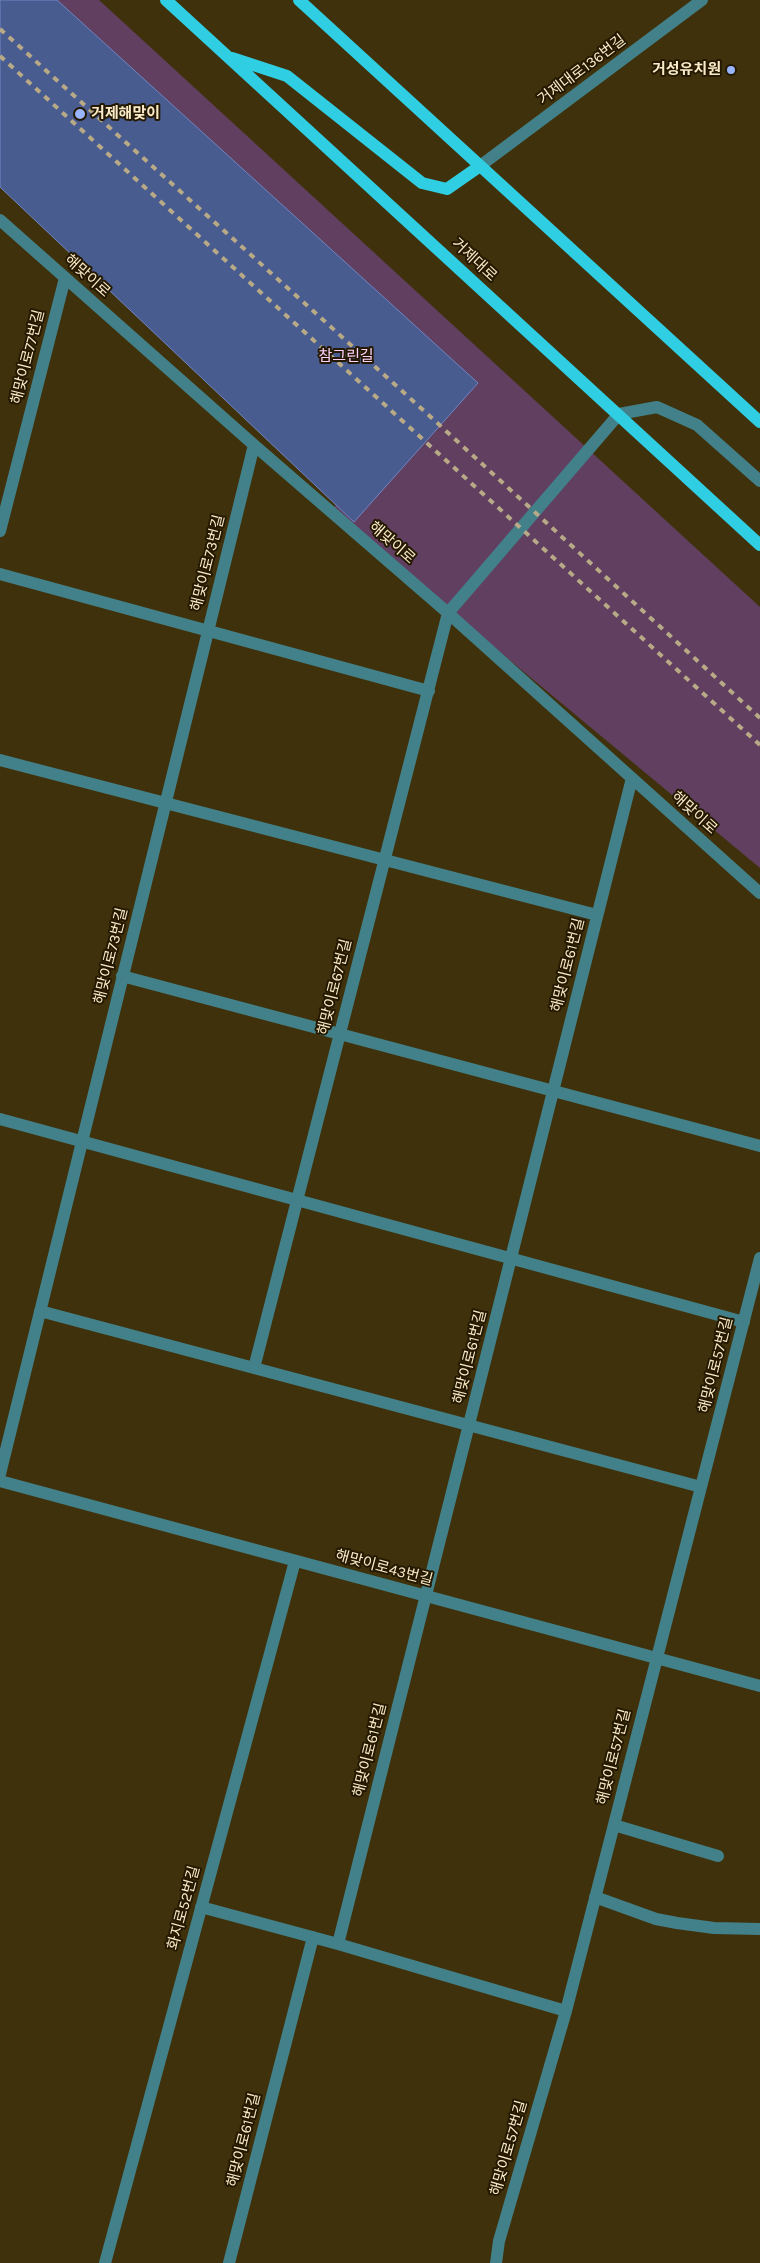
<!DOCTYPE html>
<meta charset="utf-8">
<style>
body{margin:0}
canvas{display:block;background:#3f310b}
</style>
<canvas width="760" height="2263"></canvas>
<script>
const context = document.querySelector('canvas').getContext('2d');
context.lineJoin = 'round';
function fillPath(path, color) { context.fillStyle = color; context.fill(path, 'evenodd'); }
const poly = rows => new Path2D(rows.map(r => 'M' + r).join(''));
function trace(path, color, width, dash) { context.strokeStyle = color; context.lineWidth = width; context.lineCap = dash ? 'butt' : 'round'; context.setLineDash(dash || []); context.stroke(path); }
function label(font, color, halo, rows, align = 'center') {
  context.font = font + ' Karla,"Noto Sans KR",sans-serif'; context.lineWidth = 4; context.setLineDash([]); context.textBaseline = 'middle'; context.strokeStyle = halo; context.fillStyle = color; for (const [text, x, y, turn = 0] of rows) {
    context.save(); context.translate(x, y); context.rotate((+turn || 0) * Math.PI / 180); context.textAlign = isNaN(turn) ? turn : align; if (halo) context.strokeText(text, 0, 0); context.fillText(text, 0, 0); context.restore();
  }
}
fillPath(poly([
 [0,0,99,0,760,607,760,868,330,511,367,472]
]), '#603f60');
const building = poly([
 [0,0,57,0,478,383,354,522,0,187,0,0]
]);
fillPath(building, '#495c90');
trace(building, '#6f86c2', 1);
trace(poly([
 [480,166,702,0],
 [0,220,254,445,448,613,760,893],
 [0,531,65,278],
 [0,574,429,691],
 [0,760,597,915],
 [122,976,760,1146],
 [0,1119,744,1322],
 [40,1311,701,1487],
 [254,1368,448,613,619,414,657,407,697,425,760,481],
 [0,1474,254,445],
 [0,1481,760,1686],
 [614,1825,718,1856],
 [595,1897,656,1919,677,1923,714,1928,760,1929],
 [201,1907,338,1944,566,2011],
 [338,1944,632,778],
 [105,2263,295,1561],
 [229,2263,313,1937],
 [496,2263,499,2241,566,2011,760,1258]
]), '#42818a', 12);
trace(poly([
 [166,0,760,545],
 [299,0,760,422],
 [232,58,287,76,422,183,447,189,480,166]
]), '#30cee2', 12);
trace(poly([
 [0,29,422,409,760,718],
 [0,56,760,745]
]), '#b8aa86', 4, [6, 6]);
for (const [x, y, r, color] of [
 [731,70,5,"#99b5fd"],
 [80,114,6,"#99b5fd"]
]) { const dot = new Path2D(); dot.arc(x, y, r, 0, 2 * Math.PI); context.fillStyle = color; context.fill(dot); trace(dot, '#241900', 2); }
label('15px', '#f9eac8', '#241900', [
 ["거제대로136번길",582,70,-37],
 ["거제대로",474,260,43],
 ["해맞이로",87,276,42],
 ["해맞이로77번길",28,357,-76],
 ["해맞이로",392,543,41],
 ["해맞이로73번길",208,563,-76],
 ["해맞이로",694,813,42],
 ["해맞이로73번길",111,956,-76],
 ["해맞이로61번길",568,965,-76],
 ["해맞이로67번길",335,987,-76],
 ["해맞이로61번길",470,1357,-76],
 ["해맞이로57번길",716,1365,-76],
 ["해맞이로43번길",384,1568,15],
 ["해맞이로61번길",370,1750,-76],
 ["해맞이로57번길",614,1757,-76],
 ["화지로52번길",184,1908,-75],
 ["해맞이로61번길",244,2140,-76],
 ["해맞이로57번길",509,2148,-74]
]);
label('bold 15px', '#f9eac8', '#241900', [
 ["거성유치원",721,70],
 ["거제해맞이",91,114,"left"]
], 'right');
label('15px', '#fcd2fb', '#241900', [
 ["참그린길",346,357]
]);
</script>
